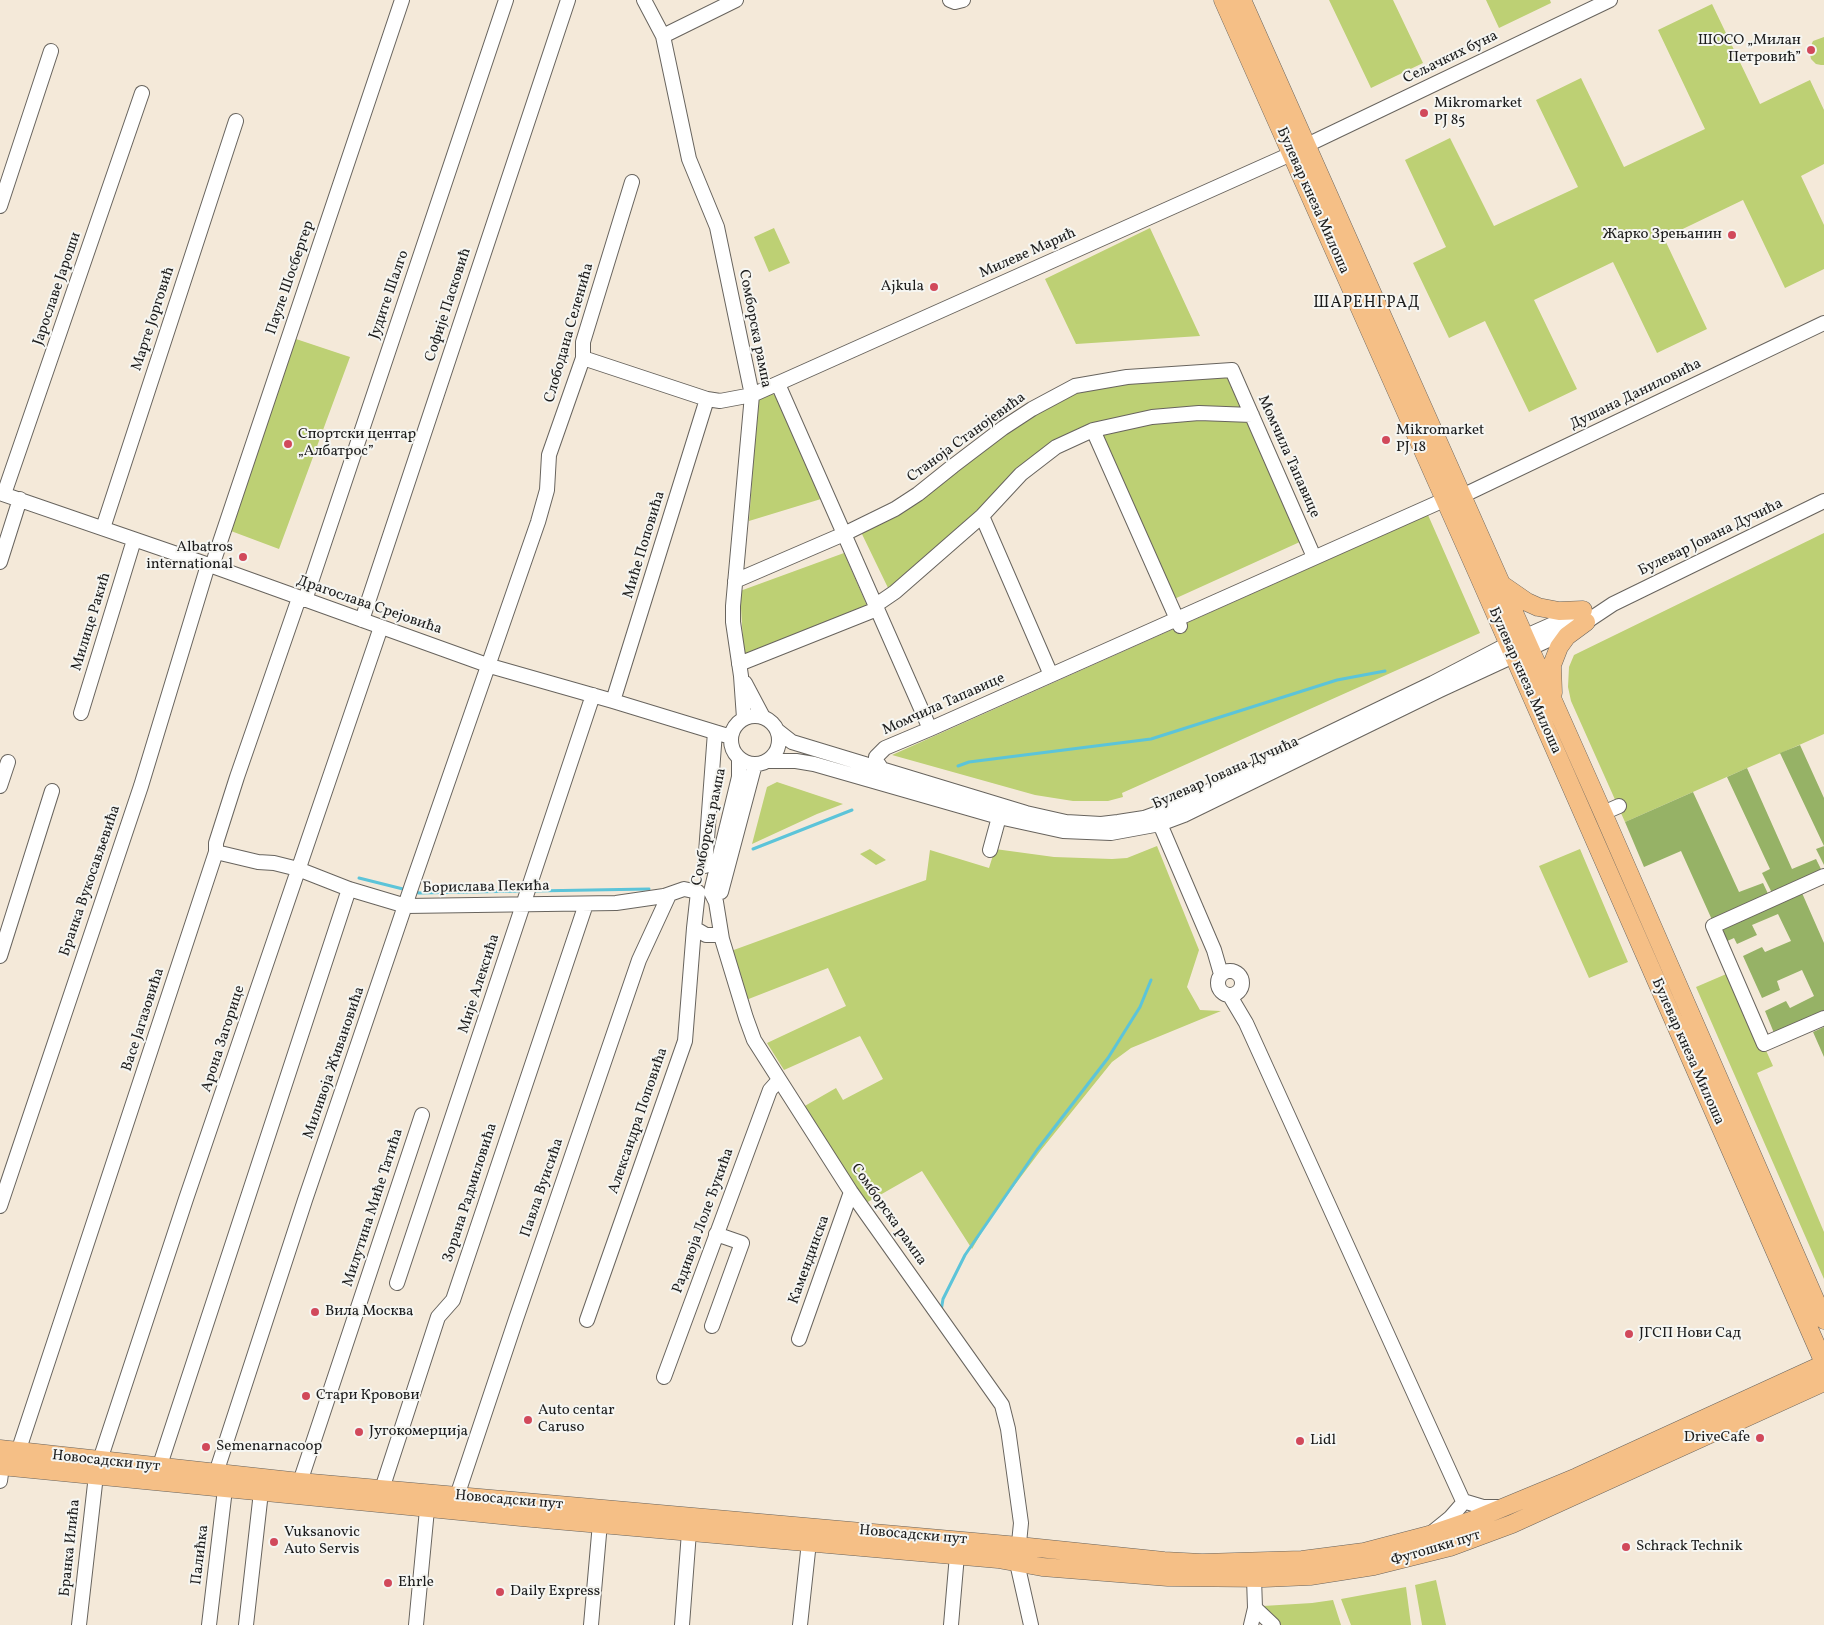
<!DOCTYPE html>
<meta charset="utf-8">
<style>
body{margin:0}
canvas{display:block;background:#f4e9d9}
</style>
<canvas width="1824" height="1625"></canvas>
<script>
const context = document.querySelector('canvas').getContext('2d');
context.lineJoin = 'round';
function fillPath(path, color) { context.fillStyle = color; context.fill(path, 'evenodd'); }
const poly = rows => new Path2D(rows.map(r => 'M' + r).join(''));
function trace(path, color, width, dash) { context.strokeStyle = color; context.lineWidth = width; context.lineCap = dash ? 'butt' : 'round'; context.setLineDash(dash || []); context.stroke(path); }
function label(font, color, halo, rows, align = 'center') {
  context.font = font + ' Vollkorn,serif'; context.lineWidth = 4; context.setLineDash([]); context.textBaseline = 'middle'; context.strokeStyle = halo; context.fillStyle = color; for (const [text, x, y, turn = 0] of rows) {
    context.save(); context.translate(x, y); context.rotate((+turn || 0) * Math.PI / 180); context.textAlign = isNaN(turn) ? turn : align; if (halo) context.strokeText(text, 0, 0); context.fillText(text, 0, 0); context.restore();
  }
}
fillPath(poly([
 [1329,0,1393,0,1423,63,1371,88],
 [1486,0,1550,0,1551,3,1499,28],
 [1712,4,1760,104,1810,80,1824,110,1824,164,1801,176,1824,225,1824,269,1785,288,1743,200,1664,238,1707,329,1657,353,1613,262,1534,300,1577,389,1529,412,1485,321,1449,338,1413,263,1446,247,1405,160,1450,138,1494,226,1578,187,1536,100,1581,78,1624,167,1705,129,1658,30],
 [1824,37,1824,65,1821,65,1816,64,1811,59,1809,50,1813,41],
 [774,228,790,263,769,272,754,237],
 [1150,228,1200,336,1076,344,1045,279],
 [293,338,350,357,279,549,231,531],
 [1231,375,1246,412,1094,425,989,499,890,592,860,530,1007,429,1073,391,1126,382],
 [769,393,775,395,821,499,749,521,758,400,760,397],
 [1199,417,1249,420,1302,541,1172,600,1098,432,1122,426],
 [1428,515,1480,633,1122,793,1123,797,1108,801,1073,801,1035,795,892,755],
 [1824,533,1824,734,1625,822,1571,701,1568,687,1569,667,1574,655],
 [844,553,868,608,744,659,740,591],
 [777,782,843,804,817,814,752,844,767,787],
 [1157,846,1199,950,1187,987,1200,1010,1221,1011,1131,1048,1112,1062,1041,1150,990,1218,972,1249,922,1171,866,1203,803,1107,836,1088,843,1100,883,1079,860,1036,784,1070,767,1043,846,1006,828,968,746,1000,731,951,926,880,930,850,989,868,995,849,1054,857,1112,859,1127,858],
 [870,849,886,860,876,865,860,854],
 [1580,849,1628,962,1589,978,1539,866],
 [1731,972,1773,1066,1757,1073,1824,1232,1824,1279,1696,987],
 [1436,1580,1446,1625,1422,1625,1415,1585],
 [1406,1587,1411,1625,1351,1625,1341,1599],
 [1333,1600,1341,1625,1281,1625,1263,1606,1312,1603]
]), '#bdd074');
fillPath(poly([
 [1800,745,1824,798,1824,865,1816,849,1824,846,1780,753],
 [1747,768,1792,869,1816,859,1823,873,1773,895,1762,873,1770,869,1727,777],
 [1693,792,1739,892,1763,883,1770,898,1713,922,1681,851,1644,867,1625,822],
 [1802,893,1824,943,1824,1010,1774,1033,1765,1011,1786,1001,1790,1008,1814,996,1802,970,1777,981,1780,990,1762,998,1743,956,1762,947,1765,952,1791,941,1778,914,1752,925,1757,935,1737,944,1734,938,1723,943,1717,931],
 [1824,1027,1824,1057,1813,1032]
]), '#96b266');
trace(poly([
 [958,766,969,762,1151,739,1337,680,1385,671],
 [753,849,852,810],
 [359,878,407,890],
 [413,891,419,893,524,891],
 [533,891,649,889],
 [941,1311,943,1299,965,1255,1037,1150,1108,1058,1140,1007,1151,980]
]), '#5cc4d9', 3);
const minor = poly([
 [644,0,663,36,689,159,717,227,752,395,733,606,733,622,741,676,744,718],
 [950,0,955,2,963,0],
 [663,36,736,0],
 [1307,145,1610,0],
 [0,206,51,51],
 [583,358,707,399,720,401,752,395,1291,154],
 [778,384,930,729],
 [1093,430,1180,626],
 [0,493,212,566,490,666,613,701,731,737],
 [4,494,142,93],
 [1462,496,1824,323],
 [982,516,1051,675],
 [103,528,236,121],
 [0,562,20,499],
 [212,566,402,0],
 [735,581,844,534,895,509,918,494,953,466,1003,428,1032,409,1075,386,1127,377,1232,370,1314,557],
 [305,600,506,0],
 [876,605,895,592,982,516,1021,474,1056,447,1093,430,1152,417,1199,413,1252,415],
 [362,620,568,0],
 [739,664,877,609],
 [745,683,763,717],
 [613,701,707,399],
 [81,713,134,540],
 '731 740a24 24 0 1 1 48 0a24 24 0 1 1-48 0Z',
 [778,731,792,742,1026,813,1066,822,1101,824,1118,822,1144,818,1180,805,1433,683,1508,644,1578,613],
 [739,758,739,777,711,892,716,902,722,939,746,1018,754,1040,851,1192,1002,1405,1008,1429,1021,1523,1017,1563,1031,1625],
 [768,761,796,761,814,764,999,817,1063,831,1111,833,1160,824,1184,815,1440,690,1544,642,1586,622,1613,604,1824,501],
 [881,768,877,762,876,757,885,748,930,729,1444,500],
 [0,786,8,762],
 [1603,813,1619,806],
 [1157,817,1214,950,1221,974],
 [990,850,999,817],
 [216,852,258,862,274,863,298,869,349,889,406,906,616,903,664,896,684,889,698,892,694,928,706,935,721,935],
 [705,866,715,732],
 [1824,876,1713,926,1764,1044,1824,1018],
 [721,892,755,764],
 [0,956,52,791],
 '1218 983a12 12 0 1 1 24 0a12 12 0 1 1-24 0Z',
 [1230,996,1246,1023,1463,1501,1483,1507,1499,1507],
 [0,1206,141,786,208,565],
 [397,1283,593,695],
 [587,1320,685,1041,694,928],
 [712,1326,742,1243,716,1234],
 [799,1339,851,1192],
 [664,1377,770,1090,779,1080],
 [18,1452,216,852,216,843,237,777,299,598],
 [100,1460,186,1199,381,627],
 [159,1468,349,889],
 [216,1473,305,1200,412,885,538,522,547,490,549,455,583,358,583,342,632,182],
 [0,1481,2,1466],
 [300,1482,422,1115],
 [382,1489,438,1317,453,1300,586,904],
 [457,1496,516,1319,639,960,669,895],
 [1434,1531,1450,1518,1464,1502],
 [1255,1608,1273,1625],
 [79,1625,96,1475],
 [209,1625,225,1489],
 [246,1625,261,1492],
 [416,1625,428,1499],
 [591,1625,600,1523],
 [682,1625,689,1532],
 [800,1625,809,1542],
 [951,1625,957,1555],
 [1251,1625,1255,1608,1254,1578]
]);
const major = poly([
 [1223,0,1477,572,1824,1363],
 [1242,0,1603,813,1824,1320],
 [1501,584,1527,602,1538,607,1559,611,1583,610],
 [1553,693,1552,665,1559,647,1567,636,1586,622],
 [0,1449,300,1482,1019,1546,1164,1561,1202,1563,1302,1560,1364,1552,1429,1535,1473,1520,1577,1477,1824,1364],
 [0,1466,521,1517,998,1559,1042,1567,1168,1577,1264,1578,1310,1576,1374,1566,1450,1547,1512,1524,1824,1382]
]);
trace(minor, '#68645e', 16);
trace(major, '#68645e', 19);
trace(minor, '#fff', 14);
trace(major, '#f5bf86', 18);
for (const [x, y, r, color] of [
 [1811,50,5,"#d1495b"],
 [1424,113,5,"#d1495b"],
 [1732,235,5,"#d1495b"],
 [934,287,5,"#d1495b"],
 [1386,440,5,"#d1495b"],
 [288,444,5,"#d1495b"],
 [243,557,5,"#d1495b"],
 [315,1312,5,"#d1495b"],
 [1629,1334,5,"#d1495b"],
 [306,1396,5,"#d1495b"],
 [528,1420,5,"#d1495b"],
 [359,1432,5,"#d1495b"],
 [1760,1438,5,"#d1495b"],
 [1300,1441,5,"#d1495b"],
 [206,1447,5,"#d1495b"],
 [274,1542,5,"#d1495b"],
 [1626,1547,5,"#d1495b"],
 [388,1583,5,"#d1495b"],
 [500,1592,5,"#d1495b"]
]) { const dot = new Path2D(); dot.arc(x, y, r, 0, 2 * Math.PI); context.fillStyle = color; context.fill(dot); trace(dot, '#f6f6f2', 2); }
label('15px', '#1c1c1c', '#f6f6f2', [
 ["ШОСО „Милан",1801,41,"right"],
 ["Петровић”",1801,58,"right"],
 ["Mikromarket",1434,104],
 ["PJ 85",1434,121],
 ["Жарко Зрењанин",1722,235,"right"],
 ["Ajkula",924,287,"right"],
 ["Mikromarket",1396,431],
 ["PJ 18",1396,448],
 ["Спортски центар",298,435],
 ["„Албатрос”",298,452],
 ["Albatros",233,548,"right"],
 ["international",233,565,"right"],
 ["Вила Москва",325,1312],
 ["ЈГСП Нови Сад",1639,1334],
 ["Стари Кровови",316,1396],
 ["Auto centar",538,1411],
 ["Caruso",538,1428],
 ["Југокомерција",369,1432],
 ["DriveCafe",1750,1438,"right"],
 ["Lidl",1310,1441],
 ["Semenarnacoop",216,1447],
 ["Vuksanovic",284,1533],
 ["Auto Servis",284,1550],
 ["Schrack Technik",1636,1547],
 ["Ehrle",398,1583],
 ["Daily Express",510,1592]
], 'left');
label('15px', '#1c1c1c', '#f6f6f2', [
 ["Сељачких буна",1451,58,-26],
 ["Булевар кнеза Милоша",1312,201,66],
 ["Милеве Марић",1028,254,-24],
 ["Пауле Шосбергер",291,278,-71],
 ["Јарославе Јароши",58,289,-71],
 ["Јудите Шалго",390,295,-71],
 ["Софије Пасковић",449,305,-72],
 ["Марте Јорговић",154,319,-72],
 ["Сомборска рампа",754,329,79],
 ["Слободана Селенића",570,333,-74],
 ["Душана Даниловића",1636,395,-26],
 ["Станоја Станојевића",967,438,-36],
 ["Момчила Тапавице",1288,457,66],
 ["Булевар Јована Дучића",1711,538,-26],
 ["Миће Поповића",645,545,-73],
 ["Драгослава Срејовића",369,606,19],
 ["Милице Ракић",92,622,-73],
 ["Булевар кнеза Милоша",1524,681,66],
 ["Момчила Тапавице",944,705,-24],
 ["Булевар Јована Дучића",1226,774,-24],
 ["Сомборска рампа",710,827,-78],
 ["Бранка Вукосављевића",91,881,-71],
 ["Борислава Пекића",486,888,-1],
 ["Мије Алексића",480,984,-72],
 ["Васе Јагазовића",144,1020,-72],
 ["Арона Загорице",224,1039,-72],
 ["Булевар кнеза Милоша",1687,1052,66],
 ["Миливоја Живановића",335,1063,-71],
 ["Александра Поповића",639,1121,-71],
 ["Павла Вуисића",543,1188,-71],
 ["Зорана Радмиловића",471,1193,-72],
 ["Милутина Миће Татића",374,1208,-72],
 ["Сомборска рампа",888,1215,55],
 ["Радивоја Лоле Ђукића",704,1221,-70],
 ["Камендинска",810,1260,-70],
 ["Новосадски пут",106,1462,6],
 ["Новосадски пут",509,1501,5],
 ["Новосадски пут",913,1536,5],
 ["Бранка Илића",71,1548,-84],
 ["Футошки пут",1436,1549,-17],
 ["Палићка",201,1555,-83]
]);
context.letterSpacing = '1px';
label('16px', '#1c1c1c', '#f6f6f2', [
 ["ШАРЕНГРАД",1367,304]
]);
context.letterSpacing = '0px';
</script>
